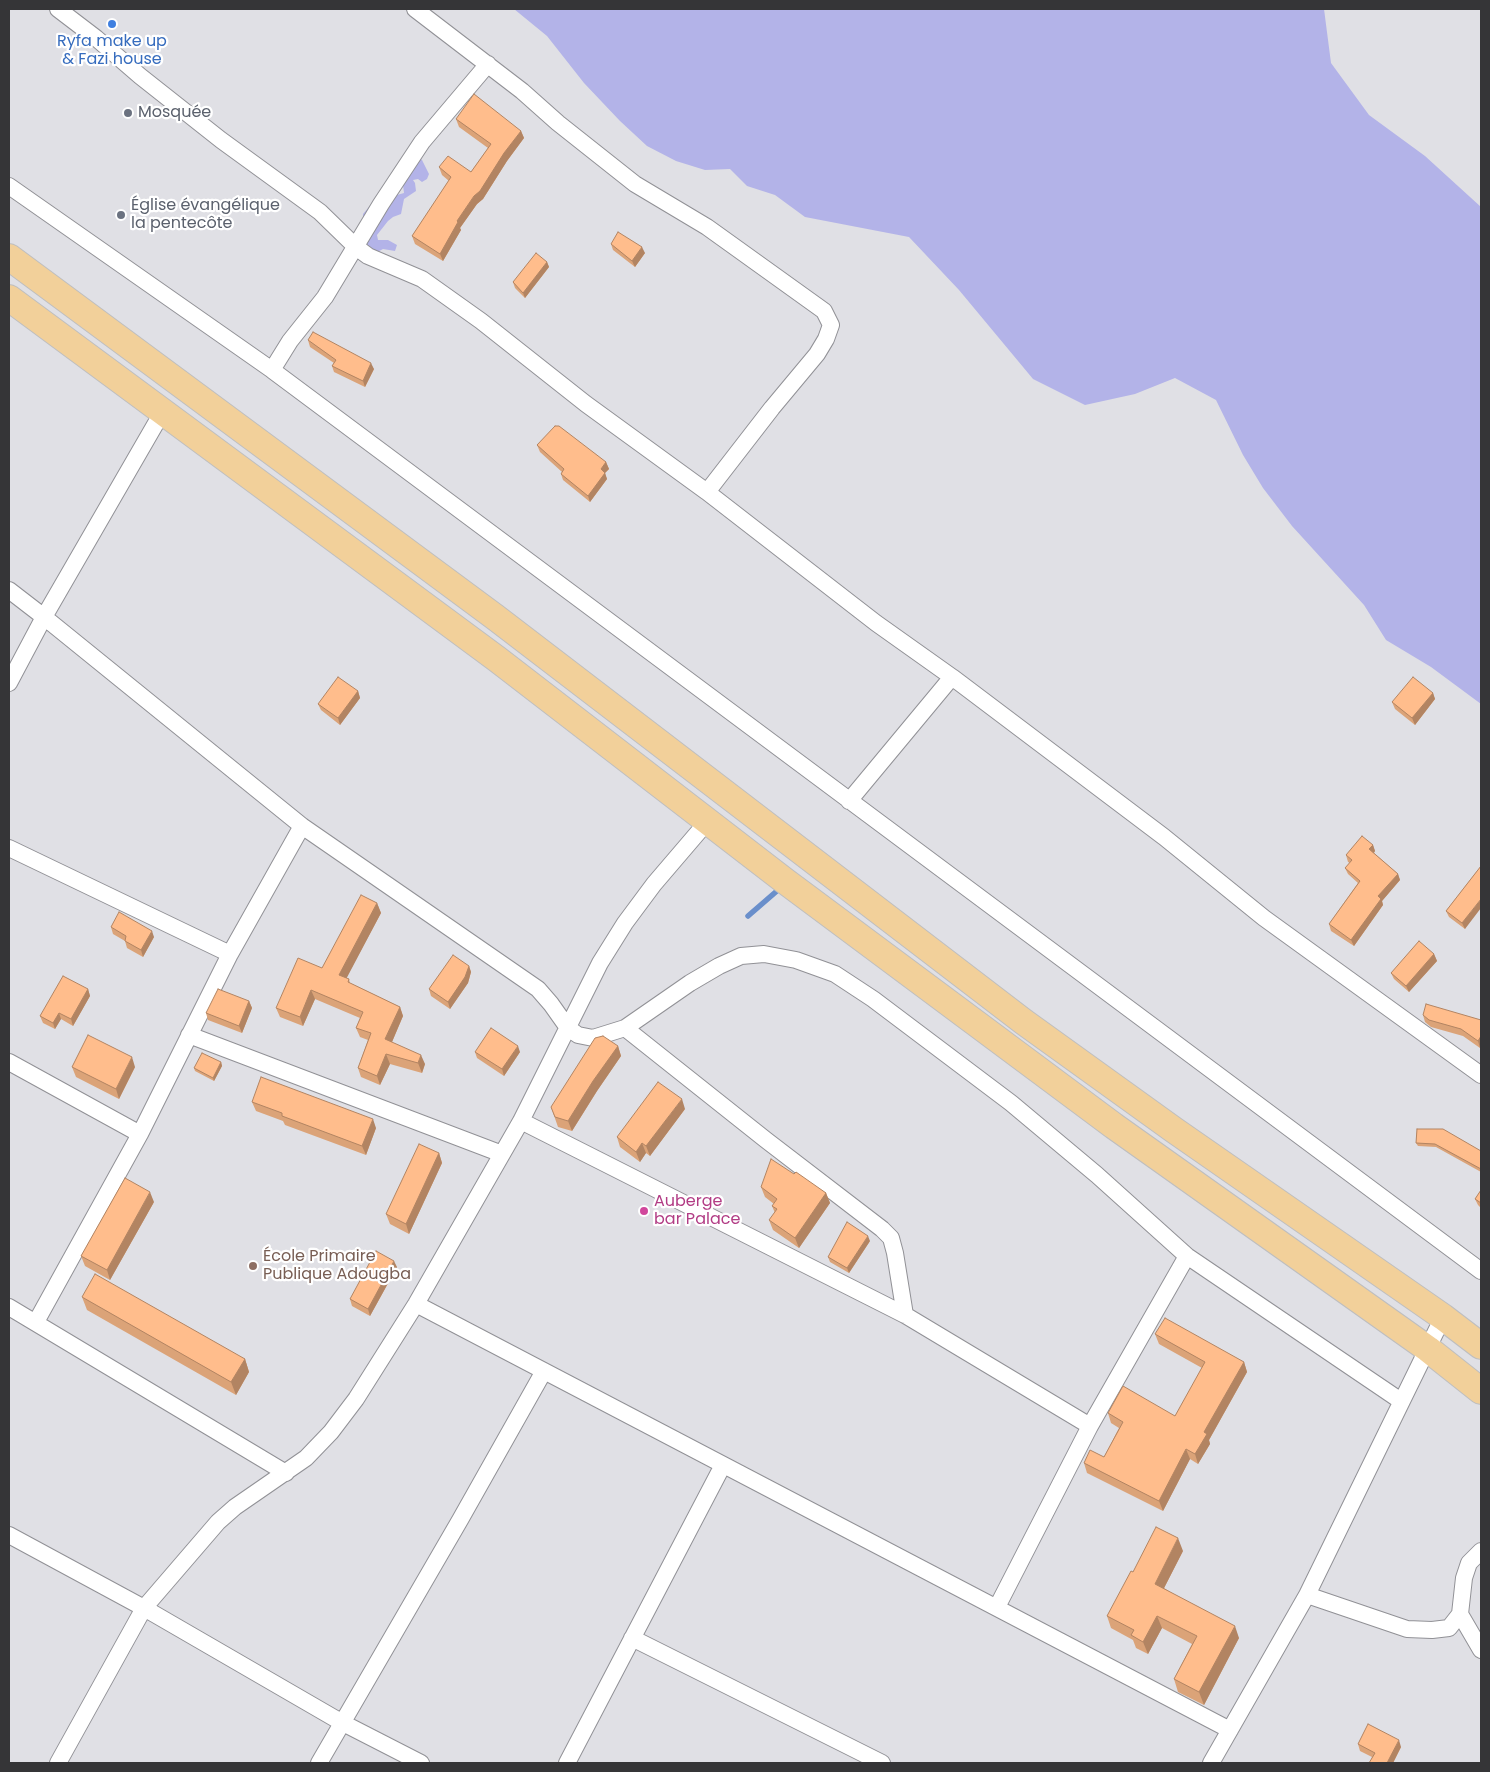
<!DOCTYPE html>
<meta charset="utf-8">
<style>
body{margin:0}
#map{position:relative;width:1490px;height:1772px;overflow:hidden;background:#e0e0e5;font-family:Poppins,sans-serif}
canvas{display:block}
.frame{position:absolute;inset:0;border:10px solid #353537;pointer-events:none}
</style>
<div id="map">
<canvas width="1490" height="1772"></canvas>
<div class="frame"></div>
</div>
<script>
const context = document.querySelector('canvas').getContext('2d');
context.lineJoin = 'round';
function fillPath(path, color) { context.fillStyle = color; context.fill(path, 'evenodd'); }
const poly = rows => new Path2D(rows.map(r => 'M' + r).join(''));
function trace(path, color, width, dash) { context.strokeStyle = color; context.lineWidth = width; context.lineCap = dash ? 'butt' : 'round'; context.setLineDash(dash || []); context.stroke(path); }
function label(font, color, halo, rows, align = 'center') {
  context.font = font + ' Poppins,sans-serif'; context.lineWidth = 4.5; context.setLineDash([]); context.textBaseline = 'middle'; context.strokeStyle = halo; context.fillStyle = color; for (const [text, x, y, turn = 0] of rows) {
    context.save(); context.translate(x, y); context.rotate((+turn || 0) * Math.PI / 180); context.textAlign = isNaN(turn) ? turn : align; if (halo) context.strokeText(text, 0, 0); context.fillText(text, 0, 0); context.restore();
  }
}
fillPath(poly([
 [514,9,1324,9,1331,63,1369,115,1425,156,1481,207,1481,704,1431,667,1386,640,1364,605,1292,526,1263,488,1243,455,1216,400,1175,378,1135,394,1085,405,1033,379,959,290,909,237,805,217,775,195,747,186,730,169,705,170,676,161,647,146,620,121,584,83,547,36],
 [417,155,422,160,429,174,427,179,422,182,418,179,413,180,415,183,416,191,404,199,401,214,393,217,388,221,377,235,378,240,388,240,397,245,395,251,383,249,372,255,357,231,363,224,363,214,374,201,376,196,381,192,390,197,404,193,403,185]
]), '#b3b3e8');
trace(poly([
 [748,916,778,890]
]), '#6a8fcb', 5.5);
const street = poly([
 [58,9,96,38,140,76,221,140,320,212,356,247,368,256,422,279,481,321,586,404,707,492,876,623,952,677,1164,837,1264,918,1481,1075],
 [415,9,522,91,558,123,635,184,707,227,824,311,831,325,826,339,817,354,772,408,707,492],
 [9,186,272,370,1481,1271],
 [272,370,290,341,325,297,381,204,422,142,488,64],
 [9,590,44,617,302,826,538,989,551,1004,568,1028,578,1035,593,1038,625,1028,690,983,719,966,741,956,764,954,796,960,835,974,873,999,1011,1103,1097,1175,1187,1256,1401,1401],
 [9,683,44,617,163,411],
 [849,801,952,677],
 [9,848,230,954],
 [625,1028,766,1140,882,1229,891,1238,895,1253,905,1315],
 [189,1035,502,1154],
 [9,1062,140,1134],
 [521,1121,905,1315,1090,1426],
 [416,1304,1230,1730],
 [9,1307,286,1473],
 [36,1322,140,1134,230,954,302,826],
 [9,1535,144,1608,341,1722,421,1763],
 [1481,1551,1469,1563,1464,1578,1460,1614,1481,1650],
 [1307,1595,1407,1629,1432,1630,1449,1628,1460,1614],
 [997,1607,1090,1426,1187,1256],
 [632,1638,882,1763],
 [58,1763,144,1608,218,1522,235,1507,306,1458,331,1432,356,1399,416,1304,521,1121,600,963,625,923,654,884,707,822],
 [319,1763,460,1520,544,1371],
 [567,1763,723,1465],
 [1211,1763,1307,1595,1443,1317]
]);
const primary = poly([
 [9,257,495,617,1024,1022,1174,1130,1443,1317,1481,1346],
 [9,298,497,659,785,881,1114,1126,1428,1349,1481,1391]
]);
trace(street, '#919196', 18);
trace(primary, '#bebebf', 28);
trace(street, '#fff', 16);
trace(primary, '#f2d09a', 26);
fillPath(poly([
 [456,119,521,131,524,138,507,161,483,199,477,204,460,228,461,230,443,261,415,244,412,236,449,181,442,175,439,167,471,172,488,148,459,127],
 [611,244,645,253,635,267,613,250],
 [547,262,549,267,525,298,515,288,513,282],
 [308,340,374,369,365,387,334,372,332,366,334,363,310,347],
 [537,445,606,462,609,469,605,473,607,479,590,502,563,480,561,474,562,472,540,452],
 [358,691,360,698,340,725,321,710,318,704],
 [1433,693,1435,699,1415,725,1395,709,1392,702],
 [1373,845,1375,851,1374,853,1398,874,1400,880,1382,901,1383,905,1354,946,1331,931,1329,924,1358,883,1348,874,1345,868,1350,863,1348,862,1346,855],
 [1481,866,1465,929,1449,917,1446,911],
 [377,903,381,913,346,978,349,979,350,983,400,1007,403,1016,392,1042,425,1064,422,1073,390,1064,380,1085,361,1077,358,1068,368,1040,360,1037,356,1028,360,1018,315,999,303,1026,280,1017,276,1008,322,968],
 [111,927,154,937,143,957,127,948,125,941,113,934],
 [1434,954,1437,961,1409,992,1394,979,1391,973],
 [469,966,471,972,468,983,450,1009,431,996,429,989],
 [88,989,90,996,73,1026,61,1019,55,1029,43,1023,40,1016],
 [249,1001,252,1008,242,1033,208,1020,206,1013],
 [1423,1015,1481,1020,1481,1046,1480,1048,1463,1036,1431,1027,1425,1022],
 [618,1046,621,1056,597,1091,572,1131,558,1127,551,1107],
 [475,1052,520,1052,504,1076,477,1058],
 [221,1062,222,1066,214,1081,195,1071,194,1068],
 [72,1067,135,1067,119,1099,76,1077],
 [252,1102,376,1128,366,1155,285,1125,283,1121,256,1111],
 [685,1109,650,1156,646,1153,640,1162,620,1147,617,1137],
 [1417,1129,1481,1151,1481,1172,1436,1147,1418,1146,1416,1143],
 [439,1153,442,1163,409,1234,390,1224,386,1214],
 [794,1174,826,1193,830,1203,799,1248,773,1230,769,1220,775,1213,772,1206,774,1204,765,1197,761,1187],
 [1481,1190,1481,1208,1478,1205,1475,1199],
 [154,1202,110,1280,85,1266,81,1256],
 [870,1241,849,1273,830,1262,828,1257],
 [397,1267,370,1316,352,1306,350,1299],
 [82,1297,245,1359,249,1372,236,1395,87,1310],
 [1155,1334,1244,1362,1247,1372,1209,1440,1210,1444,1198,1464,1190,1459,1163,1511,1087,1473,1084,1463,1104,1457,1119,1428,1111,1423,1108,1413,1175,1416,1202,1368,1159,1344],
 [1183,1551,1164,1588,1239,1638,1204,1705,1178,1692,1174,1679,1192,1644,1162,1628,1148,1654,1136,1648,1133,1640,1111,1628,1107,1616,1133,1572],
 [1358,1744,1401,1747,1393,1763,1370,1763,1372,1757,1360,1751]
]), '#dba378');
fillPath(poly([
 [521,131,524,138,507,161,483,199,477,204,460,228,461,230,443,261,440,254,457,221,504,153],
 [642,247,645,253,635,267,632,261],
 [547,262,549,267,525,298,523,293],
 [371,363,374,369,365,387,363,381],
 [606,462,609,469,605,473,607,479,590,502,588,496,601,469],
 [358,691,360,698,340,725,338,718],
 [1433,693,1435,699,1415,725,1412,718],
 [1373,845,1375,851,1372,855,1369,849],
 [1398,874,1400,880,1382,901,1383,905,1354,946,1351,940,1378,896],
 [1481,899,1481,908,1465,929,1462,923],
 [377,903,381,913,343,985,339,975],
 [152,931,154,937,143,957,141,950],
 [1434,954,1437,961,1409,992,1406,986],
 [469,966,471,972,468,983,450,1009,448,1002],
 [88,989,90,996,73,1026,71,1019],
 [311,990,315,999,303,1026,300,1017],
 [249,1001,252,1008,242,1033,239,1026],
 [400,1007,403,1016,389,1049,385,1039],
 [59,1013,61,1019,55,1029,53,1023],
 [1481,1036,1481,1046,1480,1048,1478,1041],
 [518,1046,520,1052,504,1076,502,1069],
 [618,1046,621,1056,597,1091,572,1131,568,1121,593,1081],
 [386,1054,390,1064,380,1085,377,1076],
 [421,1055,425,1064,422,1073,418,1063],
 [132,1057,135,1067,119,1099,116,1089],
 [221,1062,222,1066,214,1081,213,1078],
 [682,1099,685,1109,650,1156,646,1146],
 [373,1119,376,1128,366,1155,362,1146],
 [642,1143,646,1153,640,1162,636,1152],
 [439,1153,442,1163,409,1234,406,1224],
 [150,1192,154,1202,110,1280,107,1270],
 [826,1193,830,1203,799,1248,795,1238],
 [868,1236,870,1241,849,1273,847,1268],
 [394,1261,397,1267,370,1316,368,1309],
 [245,1359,249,1372,236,1395,231,1382],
 [1244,1362,1247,1372,1209,1440,1210,1444,1198,1464,1195,1454,1204,1432],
 [1186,1449,1190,1459,1163,1511,1159,1501],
 [1178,1538,1183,1551,1160,1596,1155,1584],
 [1157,1616,1162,1628,1148,1654,1143,1642],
 [1235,1626,1239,1638,1204,1705,1199,1692],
 [1399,1740,1401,1747,1393,1763,1387,1763]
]), '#b28462');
const building = poly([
 [474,94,521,131,504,153,480,191,474,196,457,221,458,222,440,254,412,236,451,177,439,167,448,156,471,172,491,144,456,119,474,94],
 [618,232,642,247,632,261,611,244,618,232],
 [536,253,547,262,523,293,513,282,536,253],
 [313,332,371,363,363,381,332,366,336,360,308,340,313,332],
 [555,426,559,426,606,462,601,469,605,473,588,496,561,474,564,469,537,445,555,426],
 [338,677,358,691,338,718,318,704,338,677],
 [1413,677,1433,693,1412,718,1392,702,1413,677],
 [1362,836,1373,845,1369,849,1398,874,1378,896,1381,899,1351,940,1329,924,1360,881,1345,868,1352,860,1346,855,1362,836],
 [1481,866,1481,899,1462,923,1446,911,1481,866],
 [361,895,377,903,339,975,349,979,348,982,400,1007,385,1039,421,1055,418,1063,386,1054,377,1076,358,1068,371,1033,356,1028,363,1012,311,990,300,1017,276,1008,298,958,322,968,361,895],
 [119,912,152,931,141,950,125,941,126,936,111,927,119,912],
 [1419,941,1434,954,1406,986,1391,973,1419,941],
 [453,955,469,966,465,977,448,1002,429,989,453,955],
 [63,976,88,989,71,1019,59,1013,53,1023,40,1016,63,976],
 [218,989,249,1001,239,1026,206,1013,218,989],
 [1426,1004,1481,1020,1481,1036,1478,1041,1461,1029,1429,1020,1423,1015,1426,1004],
 [491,1028,518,1046,502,1069,475,1052,491,1028],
 [88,1035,132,1057,116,1089,72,1067,88,1035],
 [603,1036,618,1046,593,1081,568,1121,555,1117,551,1107,595,1038,603,1036],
 [202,1053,221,1062,213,1078,194,1068,202,1053],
 [261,1077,373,1119,362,1146,282,1116,282,1113,252,1102,261,1077],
 [658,1082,682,1099,646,1146,642,1143,636,1152,617,1137,658,1082],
 [1417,1129,1443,1129,1481,1151,1481,1169,1435,1144,1416,1143,1417,1129],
 [419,1144,439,1153,406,1224,386,1214,419,1144],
 [771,1159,794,1174,796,1172,826,1193,795,1238,769,1220,777,1209,772,1206,777,1199,761,1187,771,1159],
 [125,1178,150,1192,107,1270,81,1256,125,1178],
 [1481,1190,1481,1203,1475,1199,1481,1190],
 [847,1222,868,1236,847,1268,828,1257,847,1222],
 [376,1251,394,1261,368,1309,350,1299,376,1251],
 [95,1274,245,1359,231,1382,82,1297,95,1274],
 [1165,1318,1244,1362,1204,1432,1207,1434,1195,1454,1186,1449,1159,1501,1084,1463,1090,1450,1104,1457,1123,1422,1108,1413,1123,1386,1175,1416,1205,1362,1155,1334,1165,1318],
 [1156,1527,1178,1538,1155,1584,1235,1626,1199,1692,1174,1679,1197,1636,1157,1616,1143,1642,1131,1635,1134,1630,1107,1616,1131,1571,1133,1572,1156,1527],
 [1368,1724,1399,1740,1387,1763,1369,1763,1375,1753,1358,1744,1368,1724]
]);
fillPath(building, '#ffbd8c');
trace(building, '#b28462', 1);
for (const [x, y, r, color] of [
 [112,24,5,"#3f7fe0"],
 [128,113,5,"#6b7280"],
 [121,215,5,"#6b7280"],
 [644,1211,5,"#d1479c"],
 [253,1266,5,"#8d6e63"]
]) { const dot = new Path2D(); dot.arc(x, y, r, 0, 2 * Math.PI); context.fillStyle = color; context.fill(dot); trace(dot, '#fff', 2); }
label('16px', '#366cbe', '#fff', [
 ["Ryfa make up",112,42],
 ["& Fazi house",112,60]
]);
label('16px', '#5b616d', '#fff', [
 ["Mosquée",138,113],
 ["Église évangélique",131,206],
 ["la pentecôte",131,224]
], 'left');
label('16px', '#b23c85', '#fff', [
 ["Auberge",654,1202],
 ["bar Palace",654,1220]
], 'left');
label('16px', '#785e54', '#fff', [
 ["École Primaire",263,1257],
 ["Publique Adougba",263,1275]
], 'left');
</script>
